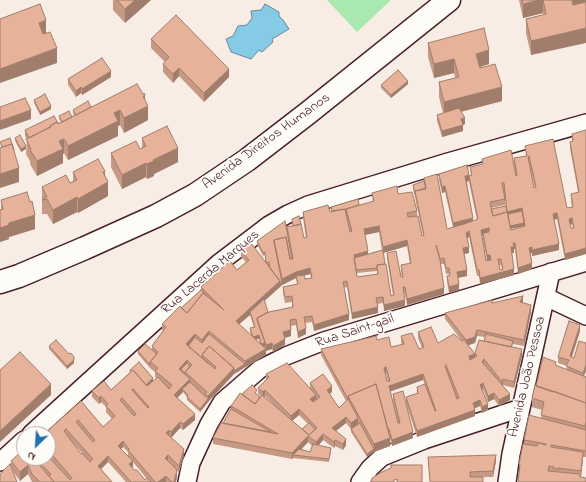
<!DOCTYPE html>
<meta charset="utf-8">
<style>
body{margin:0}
#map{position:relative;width:586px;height:482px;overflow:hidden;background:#f8ede4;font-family:"Indie Flower",sans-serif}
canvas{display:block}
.north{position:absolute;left:16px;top:426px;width:40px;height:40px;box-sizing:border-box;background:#fdfcf7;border:1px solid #b5a4a5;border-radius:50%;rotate:205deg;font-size:11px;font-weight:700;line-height:16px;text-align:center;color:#4a1f2b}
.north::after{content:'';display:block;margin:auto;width:14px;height:18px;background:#1f6fb2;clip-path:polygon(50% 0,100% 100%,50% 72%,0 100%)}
</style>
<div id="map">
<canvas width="586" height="482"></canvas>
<div class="north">N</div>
</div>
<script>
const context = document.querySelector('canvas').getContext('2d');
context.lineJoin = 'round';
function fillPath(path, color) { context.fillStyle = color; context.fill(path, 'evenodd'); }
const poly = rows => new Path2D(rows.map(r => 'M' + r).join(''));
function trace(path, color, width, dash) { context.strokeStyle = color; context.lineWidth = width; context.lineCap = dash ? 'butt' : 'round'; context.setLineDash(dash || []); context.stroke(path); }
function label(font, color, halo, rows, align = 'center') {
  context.font = font + ' "Indie Flower",sans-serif'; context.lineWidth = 3.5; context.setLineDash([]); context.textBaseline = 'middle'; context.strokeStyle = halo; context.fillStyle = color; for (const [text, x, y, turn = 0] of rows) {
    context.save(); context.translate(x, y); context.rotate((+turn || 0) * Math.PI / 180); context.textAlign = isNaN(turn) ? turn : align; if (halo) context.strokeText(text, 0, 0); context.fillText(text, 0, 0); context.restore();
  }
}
fillPath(poly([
 [327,0,391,0,357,32]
]), '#a9e8af');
const water = poly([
 [265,4,279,12,279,16,283,20,289,29,272,39,273,42,262,52,259,50,251,59,231,52,226,39,233,36,238,26,247,25,252,18,251,11,261,10,265,4]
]);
fillPath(water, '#85cbe6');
trace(water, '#6d869b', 1);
const minor = poly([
 [546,297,586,316],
 [31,434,219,263,269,225,288,214,308,205,448,162,586,123],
 [0,462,24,440],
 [187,482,191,463,209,424,222,402,260,369,286,356,324,341,586,262],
 [360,482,370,468,382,457,424,440,521,408],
 [507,482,511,454,551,272]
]);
const major = poly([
 [0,282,19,276,85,248,156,216,195,195,247,160,308,113,449,0]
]);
trace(minor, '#4a1f2b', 20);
trace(major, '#4a1f2b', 25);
trace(minor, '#fdfcf7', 17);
trace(major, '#fdfcf7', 22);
fillPath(poly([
 [113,0,151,0,125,23,113,10],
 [519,0,586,0,531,55,526,33,526,19,543,15,543,13,523,18],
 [151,39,229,77,204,102,179,76,173,83,163,72,163,64,165,62,151,48],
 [428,43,489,64,480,67,502,101,461,112,465,124,463,125,463,131,442,137,437,121,437,115,443,113,439,97,439,82,455,78,454,73,434,78,428,57],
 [111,77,82,95,81,93,76,97,68,85,68,79],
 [408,84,391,98,381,88,381,85],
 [34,100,51,109,40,115,34,103],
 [145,100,148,120,124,133,120,125,118,126,118,136,68,160,64,153,63,154,63,163,37,176,30,164,30,161,26,154,27,139,25,136,25,130,58,123,61,122,59,119,59,116,72,117,74,115,73,113,73,110,91,107],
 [586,130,586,254,565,260,557,219,554,220,559,250,532,256,532,253,530,253,532,269,518,274,515,249,514,249,514,253,512,253,514,275,480,284,479,276,477,276,469,237,467,238,469,253,464,254,467,276,458,278,459,290,449,293,447,282,447,276,449,275,449,274,446,274,444,264,441,264,444,294,407,305,405,293,404,293,405,306,384,311,383,303,377,304,378,313,352,319,347,287,344,288,349,320,314,331,312,322,305,323,306,334,298,338,296,325,291,326,291,336,285,338,285,345,273,352,272,349,266,350,266,355,234,374,208,402,200,412,187,400,187,397,183,392,177,398,195,420,183,430,180,428,171,438,184,455,179,472,177,471,177,476,176,482,126,482,108,462,101,469,112,482,32,482,28,474,20,481,14,473,11,467,11,461,40,466,40,463,48,458,48,434,81,401,103,427,112,419,106,412,106,407,101,402,99,404,92,397,92,391,111,390,130,372,130,370,153,381,157,378,155,377,155,372,150,368,138,354,138,351,152,349,152,346,163,331,162,330,162,324,181,308,201,290,201,287,237,270,246,262,241,257,241,251,266,263,265,255,263,256,257,244,257,241,287,230,293,226,292,219,304,238,306,238,303,218,303,212,331,212,331,207,359,205,373,202,372,193,398,194,417,211,417,216,422,236,423,235,413,188,413,185,424,181,424,178,447,229,453,227,445,192,442,193,439,180,439,174,469,181,467,182,473,221,477,220,469,182,469,176,471,175,470,167,482,165,482,159,516,175,514,164,514,158,526,156,525,146,567,208,572,207,571,200,571,194,578,192,570,148,570,142,572,141,572,134],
 [529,162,535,188,534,188],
 [505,200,506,206,491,209,491,208,505,205],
 [572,224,573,228,571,228,570,225],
 [524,225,524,226,511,230,510,229,524,226],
 [379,232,382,250,368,254,365,235],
 [483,235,483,239,487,261,486,261,482,236],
 [407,246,410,264,401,265,401,271,402,277,401,277,387,253,387,259,393,295,391,296,383,253],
 [499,265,501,265,502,269,500,270],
 [377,271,377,274,357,277,357,273],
 [310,274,311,278,305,279,304,275],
 [296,278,297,284,283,287,283,293,285,303,292,302,292,307,268,312,264,301,282,285],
 [250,315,254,327,250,328,250,332,252,336,239,324],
 [256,339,259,339,260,344],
 [71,441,82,453,81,454],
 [123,447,128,452,128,456,121,449],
 [133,462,147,479,145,480,132,468],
 [15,138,26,149,21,152,15,141],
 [142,138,178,162,154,174,154,176,147,179,146,177,122,189,111,167,111,153,142,148],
 [73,172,105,175,108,196,78,213,77,212,53,224,47,214,42,214,42,187,70,183,73,182],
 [1,200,35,229,9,237,9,239,0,242,0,210,1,210],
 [523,302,522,303,531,312,524,346,513,344,512,347,522,355,514,388,503,385,503,386,510,400,499,406,494,399,488,402,483,389,482,390,488,410,482,413,480,406,475,408,475,416,417,437,406,403,406,397,417,394,417,387,425,385,423,380,390,391,398,423,393,400,393,394,413,438,392,446,389,435,390,446,374,452,367,457,351,432,351,429,346,423,336,431,346,445,343,450,335,446,334,448,323,440,319,445,331,451,329,462,293,458,292,459,213,444,213,438,223,423,231,409,231,406,242,394,257,393,256,394,260,397,261,396,258,394,258,388,266,380,266,374,310,388,310,383,332,392,329,394,339,408,346,401,321,355,321,349,377,340,391,347,402,345,401,342,401,336,419,349,422,348,418,338,418,332,438,343,462,341,445,319,445,313,493,303],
 [477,336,485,337,484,341,475,354,468,345,475,343],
 [385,373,386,373,388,381,387,381],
 [265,396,278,409,264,397],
 [299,415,308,424,302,429,292,421],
 [308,442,312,446,310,452,301,449],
 [580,331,572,357,574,358,579,341,584,376,586,377,586,457,583,457,581,477,519,470,519,464,524,444,524,440,541,418,542,410,532,407,532,398,536,386,556,366,566,370,567,366,558,363,558,357],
 [49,346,74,360,74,363,67,369,49,349],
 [428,457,496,461,493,477,483,477,483,482,430,482]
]), '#c69984');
fillPath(poly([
 [135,0,151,0,125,23,125,9],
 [539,0,543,0,543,13,523,18,523,4],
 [570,0,586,0,586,2,570,6],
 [46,20,46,35,39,38,39,23],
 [586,28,586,43,531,55,531,41],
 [57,48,57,63,0,83,0,69],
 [489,50,489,64,476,68,476,54],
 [454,59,454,73,434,78,434,64],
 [179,68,179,76,173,83,173,74],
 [229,69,229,77,204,102,204,93],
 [111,71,111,77,82,95,82,89],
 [408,81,408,84,391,98,391,95],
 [81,87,81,93,76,97,76,91],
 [502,87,502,101,444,116,444,102],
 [145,95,145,108,148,106,148,120,124,133,124,118,143,96],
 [51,106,51,109,40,115,40,112],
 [31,110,31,119,0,130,0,121],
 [120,110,120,125,118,126,118,136,68,160,68,146,114,113],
 [465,118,465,124,463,125,463,131,442,137,442,131,461,119],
 [64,139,64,153,63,154,63,163,37,176,37,161,59,141],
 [26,146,26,149,21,152,21,149],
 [178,148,178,162,154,174,154,176,147,179,147,164,153,160],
 [146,163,146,177,122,189,122,175],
 [19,168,19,182,0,188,0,174],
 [105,171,105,184,108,182,108,196,78,213,78,199,103,172],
 [469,175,469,181,465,182,465,176],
 [445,186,445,192,442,193,442,187],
 [77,197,77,212,53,224,53,210],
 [522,208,522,214,507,218,507,212],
 [557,213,557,219,553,220,553,214],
 [35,215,35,229,9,237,9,239,0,242,0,228,9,223],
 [473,218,473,224,453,229,453,223],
 [572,218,572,224,569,225,569,219],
 [524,223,524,226,509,229,509,226],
 [379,226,379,232,364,235,364,229],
 [489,228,489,234,483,233,483,235,481,236,481,230],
 [469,231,469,237,466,239,466,233],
 [407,240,407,246,383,253,383,247],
 [513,243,515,243,515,249,514,249,514,253,511,253,511,247],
 [559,244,559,250,532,256,532,250],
 [469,247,469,253,463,254,463,248],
 [532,247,532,253,529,254,529,248],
 [586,248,586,254,565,260,565,254],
 [368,251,368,257,354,258,354,255],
 [487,255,490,255,490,261,487,261],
 [532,263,532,269,518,274,518,268],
 [310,268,310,274,296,278,282,285,282,279,296,272],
 [514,269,514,275,480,284,480,278],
 [467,270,467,276,457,278,457,272],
 [280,281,280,287,250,314,250,312,250,315,236,327,236,321],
 [282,282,282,285,280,287,280,284],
 [459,284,459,290,449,293,449,287],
 [444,288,444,294,407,305,407,299],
 [523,296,523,302,520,308,520,302],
 [405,300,405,306,384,311,384,305],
 [531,305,531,312,524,346,524,340],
 [378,307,378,313,352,319,352,313],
 [349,314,349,320,314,331,314,325],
 [580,325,580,331,570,362,570,356],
 [306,328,306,334,298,338,298,332],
 [291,330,291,336,283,338,283,332],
 [477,330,477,336,475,343,466,346,466,340],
 [209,331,209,337,202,346,202,340],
 [195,334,195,340,188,349,186,344],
 [259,335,259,339,253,340,253,337],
 [285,339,285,345,273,352,273,346],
 [265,343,265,346,261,348,261,344],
 [272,343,272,349,266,351,266,345],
 [266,349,266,355,245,367,245,361],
 [522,349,522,355,514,388,514,382],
 [475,354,475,360,469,362,469,356],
 [74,357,74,363,67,369,67,366],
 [484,359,484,365,482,362],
 [187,360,187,366,181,369,181,372,179,369],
 [245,364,245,367,234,374,234,371],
 [586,365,586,371,583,379,583,373],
 [386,367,386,373,384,374,384,368],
 [234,368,234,374,208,402,200,412,200,409,208,399,208,396],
 [423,374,423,380,389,392,389,386],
 [153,378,153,381,144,389,144,386],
 [190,379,190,385,182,389,183,392,174,401,174,395],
 [503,379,503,385,502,388,502,382],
 [483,383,483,389,480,391,480,385],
 [51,384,51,395,0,442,0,431],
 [332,386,332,392,327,396,327,390],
 [265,390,265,396,263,398,263,392],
 [494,393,494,399,488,402,488,396],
 [510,394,510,400,499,406,499,400],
 [316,395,316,401,310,405,310,399],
 [101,396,101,402,99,404,99,398],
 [480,400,480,406,473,409,473,403],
 [488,404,488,410,482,413,482,407],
 [299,409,299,415,291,422,291,416],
 [475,410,475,416,417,437,417,431],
 [195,414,195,420,183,430,183,424],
 [346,417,346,423,332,434,332,428],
 [358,418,358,424,351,429,351,423],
 [586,421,586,430,585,434,585,426],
 [180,422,180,428,171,438,171,432],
 [169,430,169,436,166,433],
 [413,432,413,438,392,446,392,440],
 [323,434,323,440,316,448,316,442],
 [308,436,308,442,296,455,293,455,293,458,292,459,292,453],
 [390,438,390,446,374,452,367,457,367,454,374,449,374,444],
 [346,439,346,445,343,450,343,444],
 [335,440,335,446,334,448,334,442],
 [123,441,123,447,118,452,118,446],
 [184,449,184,455,179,472,179,466],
 [583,452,583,458,581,477,581,471],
 [168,455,168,461,165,458],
 [496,455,496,461,493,477,493,471],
 [108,456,108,462,98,472,98,466],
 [133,461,133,467,129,470,129,464],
 [28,465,28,474,20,481,20,472],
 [177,470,177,476,176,482,174,482],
 [166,476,166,482,158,482]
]), '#a17d6b');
const building = poly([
 [117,0,135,0,125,9,117,0],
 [522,0,539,0,523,4,522,0],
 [543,0,572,0,573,5,586,2,586,28,531,41,526,19,546,14,543,0],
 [40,4,46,20,39,23,43,34,50,32,57,48,0,69,0,19,40,4],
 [176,15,229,69,204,93,179,68,173,74,163,64,169,57,151,39,176,15],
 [484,28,489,50,476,54,480,68,495,64,502,87,444,102,439,82,459,77,454,59,434,64,428,43,484,28],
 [102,58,111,71,82,89,81,87,76,91,68,79,102,58],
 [398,70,408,81,391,95,381,85,398,70],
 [137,84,143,94,144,93,145,95,143,96,148,106,124,118,120,110,114,113,118,121,68,146,64,139,59,141,63,149,37,161,30,150,31,149,26,139,51,127,50,126,57,122,58,124,137,84],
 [45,94,51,106,40,112,34,100,45,94],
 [25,98,31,110,0,121,0,107,25,98],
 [88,101,91,107,76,115,73,110,88,101],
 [459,108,465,118,461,119,463,125,442,131,437,115,459,108],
 [69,111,72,117,62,122,59,116,69,111],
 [54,116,58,123,57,122,50,126,50,127,29,138,25,130,54,116],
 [167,126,178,148,153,160,154,161,147,164,146,163,122,175,111,153,136,141,140,149,146,146,142,138,167,126],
 [586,130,586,248,565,254,557,213,553,214,559,244,532,250,532,247,529,248,532,263,518,268,515,243,513,243,514,247,511,247,514,269,480,278,479,270,477,270,469,231,466,233,469,247,463,248,467,270,457,272,459,284,449,287,447,276,450,275,449,268,446,268,444,258,440,259,436,245,440,260,444,288,407,299,405,287,403,287,405,300,384,305,383,297,376,298,378,307,352,313,347,281,343,282,349,314,314,325,312,316,304,317,306,328,298,332,296,319,290,320,291,330,283,332,285,339,273,346,272,343,266,345,257,318,269,312,293,307,292,296,285,297,283,287,298,284,296,276,304,275,305,279,312,278,310,268,296,272,282,279,274,240,286,237,290,259,293,259,287,227,301,224,304,238,307,237,303,212,328,205,330,212,345,209,350,232,352,231,346,209,374,201,372,193,397,186,398,194,412,192,417,211,407,213,408,217,418,216,422,236,424,235,415,191,426,188,424,178,437,174,447,229,464,224,478,219,469,176,472,175,470,167,483,164,482,159,511,150,516,176,517,175,514,158,527,156,525,146,553,139,567,208,573,207,571,194,579,192,570,142,573,141,572,134,586,130],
 [529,156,536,187,534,188,528,157,529,156],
 [502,183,504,183,507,212,522,208,525,226,511,230,507,212,493,216,490,202,505,199,502,183],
 [572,218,574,228,571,228,569,219,572,218],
 [379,226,383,247,407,240,411,263,401,265,403,277,401,277,396,251,387,253,394,295,391,296,386,264,377,265,378,274,357,277,354,255,368,251,364,229,379,226],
 [489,228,489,232,483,233,487,255,490,255,491,260,486,261,481,230,489,228],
 [498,259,501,259,503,269,500,270,498,259],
 [20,135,26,146,21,149,15,138,20,135],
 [10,138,14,150,12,144,2,147,0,142,10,138],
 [12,144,19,168,0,174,0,148,12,144],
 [98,159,105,171,103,172,108,182,78,199,77,197,53,210,47,199,42,200,47,197,42,187,66,175,70,183,77,180,73,172,98,159],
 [467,165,469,175,465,176,473,218,453,223,445,186,442,187,439,174,467,165],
 [424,181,426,189,415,191,415,194,413,185,424,181],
 [27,192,30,202,32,201,35,215,9,223,9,225,0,228,0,210,3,209,1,200,27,192],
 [358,199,359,205,346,209,346,211,345,209,332,211,331,207,358,199],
 [506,206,507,212,493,216,491,209,506,206],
 [522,211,524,223,510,226,508,214,522,211],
 [299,216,301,224,293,226,292,219,299,216],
 [285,221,292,259,290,259,286,237,274,240,274,242,282,282,280,284,280,281,270,268,269,262,266,263,265,252,263,253,257,241,285,221],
 [251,243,280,281,236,321,266,349,245,361,209,331,202,340,195,334,186,344,215,369,216,367,202,355,209,346,234,368,208,396,205,394,207,392,185,372,192,365,187,360,179,369,190,379,174,395,195,414,183,424,180,422,171,432,169,430,166,433,184,449,179,466,168,455,165,458,177,470,174,482,172,482,166,476,158,482,155,482,128,450,129,449,123,441,118,446,133,461,129,464,134,470,137,470,145,480,147,478,151,482,131,482,108,456,98,466,112,482,54,482,49,476,51,474,40,463,46,458,48,458,48,456,70,480,72,478,48,450,48,434,44,434,81,401,103,427,115,416,106,406,108,404,101,396,99,398,92,391,104,381,111,390,133,370,147,386,158,377,169,389,172,385,155,371,158,368,150,362,158,352,152,346,166,327,162,324,180,306,187,313,203,293,224,310,201,287,230,261,237,270,249,260,241,251,251,243],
 [133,389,149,407,148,408,132,390,133,389],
 [122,398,136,414,134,416,120,400,122,398],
 [78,420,95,440,93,442,76,422,78,420],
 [66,429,93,459,90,462,82,453,81,454,64,431,66,429],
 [383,250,385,264,377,265,377,268,356,270,354,258,383,250],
 [201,290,207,296,203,293,187,313,181,308,201,290],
 [523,296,520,302,531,305,524,340,477,330,475,337,466,340,445,313,493,300,492,303,523,296],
 [264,299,268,312,257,318,257,320,265,343,261,344,259,335,253,337,250,328,255,327,250,312,264,299],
 [569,321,580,325,570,356,574,358,579,341,586,343,586,365,583,373,566,366,569,360,558,357,569,321],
 [431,327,438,343,454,334,462,341,464,340,475,354,469,356,470,360,477,356,475,353,479,340,522,349,514,382,503,379,502,382,484,359,482,362,510,394,499,400,494,393,488,396,483,383,480,385,488,404,482,407,480,400,473,403,475,410,417,431,406,397,418,393,417,387,425,384,435,411,436,411,423,374,389,386,398,423,400,423,393,394,403,391,413,432,392,440,389,429,388,429,376,384,348,396,348,399,321,349,376,336,377,340,389,337,391,347,404,344,401,336,412,333,419,349,424,347,418,332,431,327],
 [446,365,459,398,457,399,445,366,446,365],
 [386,367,390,381,387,381,384,368,386,367],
 [209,334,245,364,234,371,234,368,209,346,202,355,202,358,209,364,188,346,195,337,202,343,209,334],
 [486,334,513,341,511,347,484,341,486,334],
 [56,340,69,354,71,353,74,357,74,360,67,366,49,346,56,340],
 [145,344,157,354,150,362,150,365,138,351,145,344],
 [20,352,51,384,0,431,0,370,20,352],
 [543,357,556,362,555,365,586,377,586,403,553,391,553,392,536,386,543,357],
 [139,362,153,378,146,385,133,370,131,372,130,370,139,362],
 [187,363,190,366,185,372,185,374,181,369,187,363],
 [287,363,316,395,310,399,313,402,320,397,310,383,323,374,332,386,327,390,339,408,348,399,358,418,351,423,346,417,332,428,346,439,343,444,335,440,334,442,323,434,316,442,308,436,292,453,213,438,221,423,278,434,231,406,240,393,255,404,262,395,309,435,317,428,299,409,291,416,265,390,263,392,258,388,269,377,266,374,287,363],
 [190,382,208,399,200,409,187,397,188,395,182,389,190,382],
 [376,384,390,438,374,444,348,396,376,384],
 [252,385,257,390,255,393,260,397,255,404,242,394,252,385],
 [535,385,586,403,586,421,585,426,541,415,544,402,532,398,535,385],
 [231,409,271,432,223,423,231,409],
 [529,415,586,430,586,451,551,445,551,447,583,452,581,471,558,468,558,469,554,469,554,467,549,466,548,471,580,474,580,477,586,478,586,482,518,482,520,465,519,464,523,444,537,446,538,443,546,445,546,444,524,440,529,415],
 [309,423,315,429,309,435,302,429,309,423],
 [360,423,374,449,367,454,351,429,360,423],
 [313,444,331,448,329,459,293,455,299,449,310,452,313,444],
 [24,449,24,458,33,458,54,482,40,482,32,474,28,465,20,472,11,461,24,449],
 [496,455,493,471,470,472,470,477,483,477,483,482,430,482,428,457,496,455],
 [10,464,17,482,0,482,0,474,10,464],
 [391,465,422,465,422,482,397,482,397,479,394,480,394,482,371,482,372,478,382,472,391,468,391,465]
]);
fillPath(building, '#e6b299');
trace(building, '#a17d6b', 1);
label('14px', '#4a1f2b', '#fdfcf7', [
 ["Avenida Direitos Humanos",267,142,-36],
 ["Rua Lacerda Marques",211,273,-40],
 ["Rua Saint-gail",355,332,-18],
 ["Avenida João Pessoa",528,377,-77]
]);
</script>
